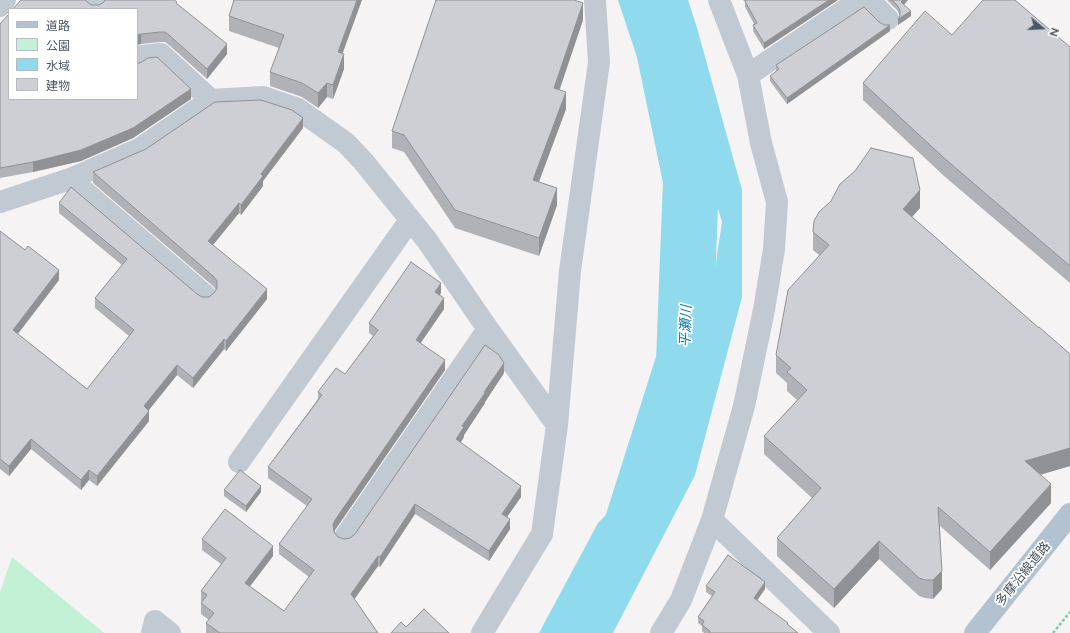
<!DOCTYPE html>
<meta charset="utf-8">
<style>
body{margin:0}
#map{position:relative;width:1070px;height:633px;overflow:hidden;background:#f5f3f3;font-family:Raleway,"Noto Sans JP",sans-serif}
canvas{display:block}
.legend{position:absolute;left:8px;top:8px;width:130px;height:92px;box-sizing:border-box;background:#fff;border:1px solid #b7bbc0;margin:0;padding:5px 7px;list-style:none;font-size:12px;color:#4a5661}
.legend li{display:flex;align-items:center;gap:8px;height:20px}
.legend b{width:20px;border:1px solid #b7bbc0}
.north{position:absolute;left:1022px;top:8px;width:40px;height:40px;-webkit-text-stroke:3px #fff;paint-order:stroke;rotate:109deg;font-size:11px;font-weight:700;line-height:16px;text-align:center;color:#4a5661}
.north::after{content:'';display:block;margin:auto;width:14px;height:18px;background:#4a5661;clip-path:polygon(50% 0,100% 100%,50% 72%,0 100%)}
</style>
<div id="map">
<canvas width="1070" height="633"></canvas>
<ul class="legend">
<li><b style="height:5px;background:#b3c2d1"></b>道路</li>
<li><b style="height:11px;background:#c3f1d5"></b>公園</li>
<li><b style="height:11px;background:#90daee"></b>水域</li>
<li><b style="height:11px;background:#cdcfd5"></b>建物</li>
</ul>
<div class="north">N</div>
</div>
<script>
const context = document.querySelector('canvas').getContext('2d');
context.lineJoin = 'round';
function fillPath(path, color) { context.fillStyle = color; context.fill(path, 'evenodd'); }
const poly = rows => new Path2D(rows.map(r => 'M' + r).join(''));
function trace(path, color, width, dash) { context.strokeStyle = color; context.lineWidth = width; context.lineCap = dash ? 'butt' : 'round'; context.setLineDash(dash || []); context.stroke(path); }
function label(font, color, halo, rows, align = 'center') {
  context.font = font + ' Raleway,"Noto Sans JP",sans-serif'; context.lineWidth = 3.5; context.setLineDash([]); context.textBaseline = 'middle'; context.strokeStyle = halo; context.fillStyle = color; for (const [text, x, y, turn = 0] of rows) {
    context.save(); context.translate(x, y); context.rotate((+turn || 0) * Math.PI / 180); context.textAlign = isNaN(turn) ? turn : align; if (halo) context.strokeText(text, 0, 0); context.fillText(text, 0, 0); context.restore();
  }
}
fillPath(poly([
 [12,557,104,633,0,633,0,592]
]), '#c3f1d5');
fillPath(poly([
 [618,0,688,0,697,28,742,190,742,297,695,475,613,633,539,633,598,523,666,455,708,315,722,222,708,175,660,126]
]), '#90daee');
trace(poly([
 [571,633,631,528,684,361,691,180,660,30,650,0]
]), '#90daee', 56);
trace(poly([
 [1053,633,1070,612]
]), '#7ad0a6', 2.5, [3, 2]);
trace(poly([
 [92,0,95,3],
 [869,0,888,19],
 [0,6,5,0],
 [137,61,142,56,161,54,211,100],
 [748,75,860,0],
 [70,179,205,295],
 [0,202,70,179,139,149,211,100,263,97,298,109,346,143,363,161,426,239,488,329,557,425],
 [239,462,410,220],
 [712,520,829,633],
 [345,537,488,329],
 [152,633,155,621,170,633],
 [482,633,542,534,557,425,570,271,599,62,595,0],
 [661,633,681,600,712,520,744,406,764,310,774,249,777,202,761,143,748,75,719,0]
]), '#c1cad2', 22);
trace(poly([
 [975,633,1070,514]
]), '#b3c2d1', 22);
fillPath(poly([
 [20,0,85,0,91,5,177,4,227,54,207,79,169,45,165,42,160,42,141,44],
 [743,0,838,0,764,49,753,31,753,25,754,24,745,7,745,2],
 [887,0,908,0,904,5,911,16,898,25,900,16,897,10],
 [229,16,342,54,344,69,333,99,327,97,318,108,302,97,270,86,270,72,279,48,229,31],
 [583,20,560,89,566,109,539,182,557,205,539,256,455,228,404,152,392,148,392,131],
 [0,24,191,99,133,138,81,161,33,172,0,178],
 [890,31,787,104,770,81,770,76,776,71,776,65],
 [952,35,1070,47,1070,283,944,176,863,100,863,83],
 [303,128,263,181,263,186,241,215,239,213,213,245,267,299,226,351,224,349,193,388,177,375,149,410,149,421,97,486,89,480,81,490,31,449,9,476,0,469,0,231,59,280,18,334,87,389,129,336,95,308,95,298,122,265,59,213,59,203,197,294,202,297,209,297,214,293,216,290,213,286,93,183,93,172],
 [920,208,912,217,1039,328,1070,354,1070,466,1040,475,1051,503,990,570,940,526,942,589,933,599,925,598,919,596,879,559,834,608,777,556,777,538,812,498,764,454,764,436,797,400,787,391,787,383,776,373,776,355,819,255,813,250,813,232],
 [441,293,440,295,444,309,420,343,445,370,335,530,334,532,338,537,344,539,350,538,355,534,504,373,485,402,485,403,464,435,464,437,460,443,521,497,507,517,510,529,489,561,415,514,380,567,378,566,354,599,378,633,206,633,206,623,209,620,201,614,201,603,202,602,201,601,201,591,221,564,202,550,202,539,273,556,250,586,284,611,309,577,279,554,279,544,307,506,268,478,268,467,318,399,318,392,345,374,373,336,369,333,369,323],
 [224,490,261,492,246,512,224,496],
 [706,586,765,589,757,600,798,633,704,633,702,631,702,626,698,623,698,617,712,596,706,592]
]), '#b0b2b7');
fillPath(poly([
 [357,0,362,0,338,66,338,52],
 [829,0,838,0,764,49,764,43],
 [903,0,908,0,901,8,901,2],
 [583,3,583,20,554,105,554,88],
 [911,11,911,16,898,25,898,19],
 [890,25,890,31,787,104,787,98],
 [141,34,141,44,137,45,137,35],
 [227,44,227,54,207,79,207,69],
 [344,54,344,69,333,99,333,85],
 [327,83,327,97,318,108,318,93],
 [191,89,191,99,133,138,81,161,33,172,33,162],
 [566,92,566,109,533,197,533,180],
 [303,118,303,128,263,181,263,186,241,215,241,205,261,174],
 [557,188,557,205,539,256,539,238],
 [920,190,920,208,903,227,903,209],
 [239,203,239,213,208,251,208,241],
 [59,270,59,280,13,340,13,330],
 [441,283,441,293,435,302,435,292],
 [267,289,267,299,226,351,226,341],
 [444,298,444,309,416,350,416,340],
 [224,339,224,349,193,388,193,378],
 [445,360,445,370,335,530,333,536,333,525,335,520],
 [504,363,504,373,485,402,485,403,464,435,464,437,456,450,456,439,462,426,484,392],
 [177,365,177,375,144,416,144,406],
 [149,411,149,421,97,486,97,476],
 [31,439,31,449,9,476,9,466],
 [1070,448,1070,466,1025,479,1025,461],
 [89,470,89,480,81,490,81,480],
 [1051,484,1051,503,990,570,990,552],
 [261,486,261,492,246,512,246,506],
 [521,486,521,497,502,524,502,514],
 [415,504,415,514,380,567,380,557],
 [510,519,510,529,489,561,489,551],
 [879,541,879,559,834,608,834,589],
 [273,546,273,556,245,593,245,583],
 [378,556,378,566,351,604,351,594],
 [942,571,942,589,933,599,933,580],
 [765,582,765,589,754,605,754,598]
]), '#909195');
const building = poly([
 [21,0,85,0,91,5,99,5,104,2,105,0,174,0,177,2,176,3,227,44,207,69,169,35,165,32,160,32,141,34,137,35,137,9,13,9,21,0],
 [234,0,357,0,338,52,344,54,333,85,327,83,318,93,302,83,270,72,284,35,229,16,234,0],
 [436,0,574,0,583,3,554,88,566,92,533,180,557,188,539,238,455,210,404,135,392,131,436,0],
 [746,0,829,0,764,43,753,25,757,23,745,1,746,0],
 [892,0,903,0,901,2,911,11,898,19,900,16,900,10,897,5,892,0],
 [983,0,1015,0,1070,47,1070,266,944,158,863,83,925,11,952,35,983,0],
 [864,7,879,22,884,25,890,25,787,98,770,76,779,69,776,65,864,7],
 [9,14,9,99,137,99,137,63,140,63,148,58,157,57,191,89,133,128,81,150,33,162,0,168,0,24,9,14],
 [261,100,292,110,303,118,261,174,263,176,241,205,239,203,208,241,267,289,226,341,224,339,193,378,177,365,144,406,149,411,97,476,89,470,81,480,31,439,9,466,0,459,0,231,25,250,28,246,59,270,13,330,87,389,134,330,95,298,127,259,59,203,71,187,197,294,202,297,209,297,214,293,217,288,217,281,213,276,93,172,146,149,215,102,261,100],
 [871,148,913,158,920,190,903,209,1039,328,1039,327,1070,354,1070,448,1025,461,1051,484,990,552,938,507,942,571,933,580,925,580,919,578,879,541,834,589,777,538,821,488,764,436,807,390,787,372,791,368,776,355,788,290,829,245,813,232,814,221,819,212,831,201,840,184,855,171,871,148],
 [411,262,441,283,435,292,444,298,416,340,445,360,335,520,333,525,334,532,338,537,344,539,350,538,355,534,485,345,498,354,504,363,484,392,485,393,462,426,464,427,456,439,521,486,502,514,510,519,489,551,415,504,380,557,378,556,351,594,378,633,220,633,206,623,214,613,201,603,207,595,201,591,226,558,202,539,225,509,273,546,245,583,284,611,314,570,279,544,312,499,268,467,322,395,318,392,336,368,345,374,378,330,369,323,411,262],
 [240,470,261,486,246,506,224,490,240,470],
 [728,555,760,578,765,582,754,598,788,623,787,624,798,633,709,633,710,631,702,625,704,621,698,617,715,592,706,586,728,555],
 [424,609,449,633,391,633,401,622,406,627,424,609]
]);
fillPath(building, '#cdcfd5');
trace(building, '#909195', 1);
label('13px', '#4a5661', '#fff', [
 ["多摩沿線道路",1023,574,-51]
]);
label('italic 14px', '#0c7c9b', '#fff', [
 ["平瀬川",686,326,-88]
]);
</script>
